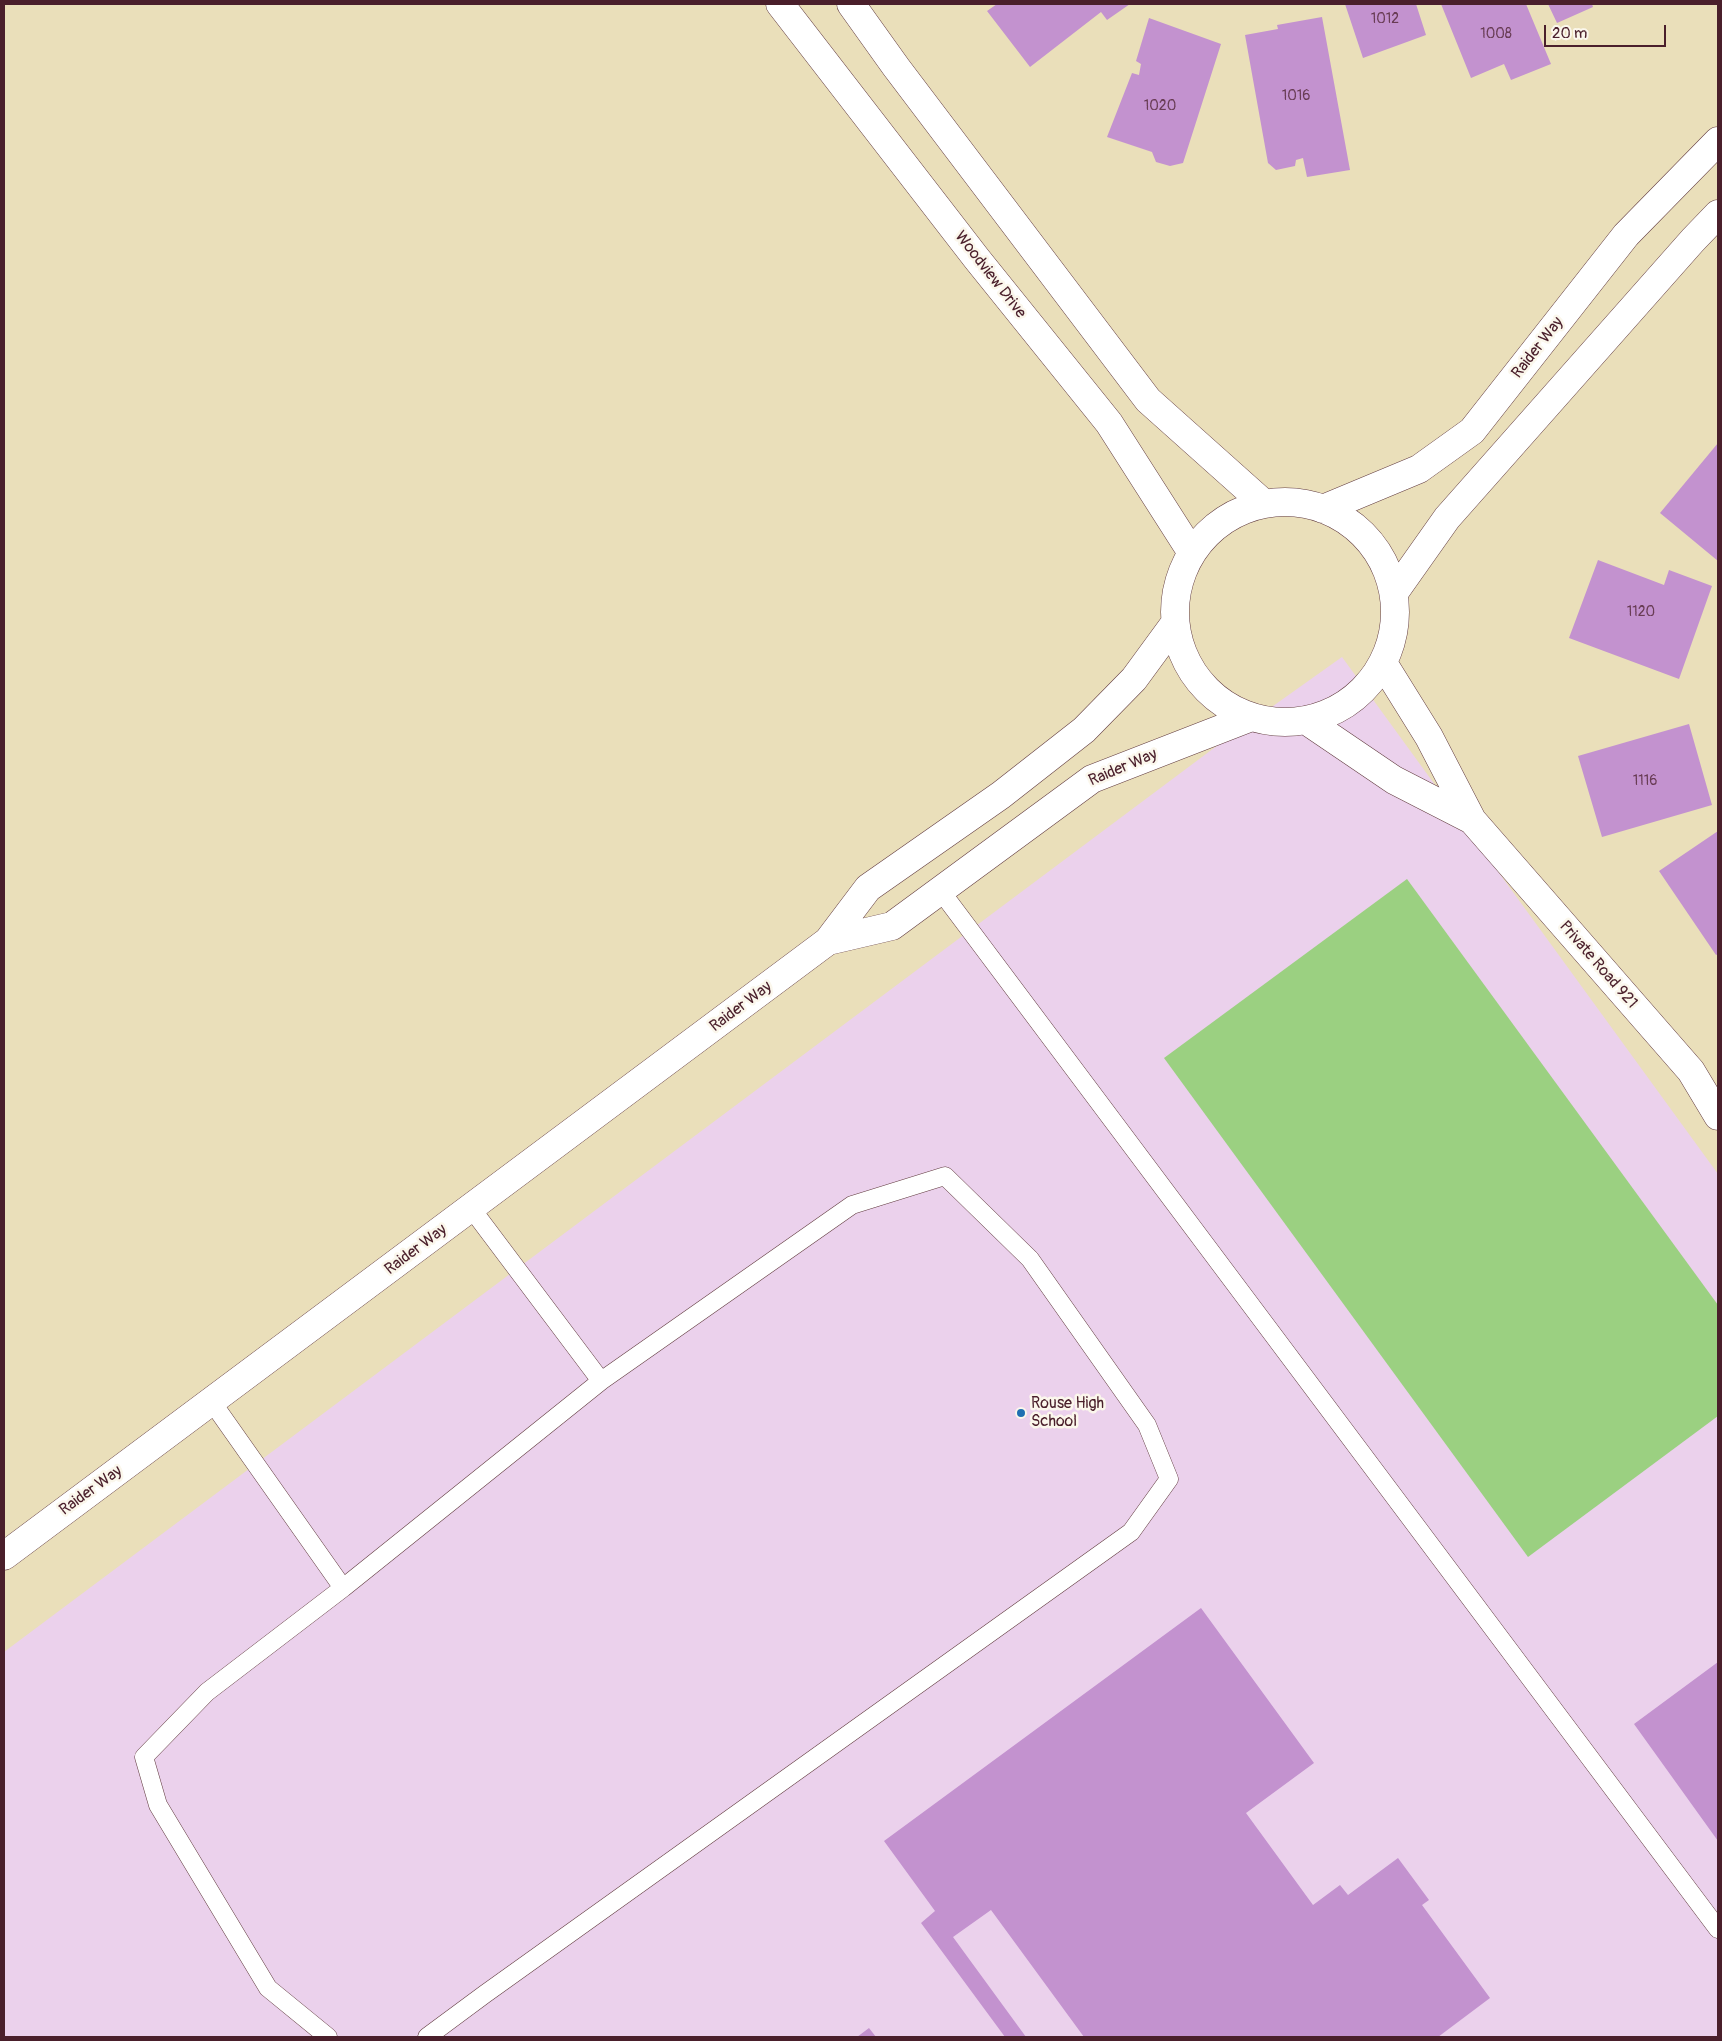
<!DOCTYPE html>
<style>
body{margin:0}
#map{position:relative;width:1722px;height:2041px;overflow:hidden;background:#eadfba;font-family:Pangolin,sans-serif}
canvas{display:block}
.frame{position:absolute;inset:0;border:5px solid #4a1f2b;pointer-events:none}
.scale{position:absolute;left:1544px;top:25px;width:122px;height:22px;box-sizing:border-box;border:2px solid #4a1f2b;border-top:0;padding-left:6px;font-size:15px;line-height:18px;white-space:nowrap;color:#4a1f2b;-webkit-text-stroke:4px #fbf7ec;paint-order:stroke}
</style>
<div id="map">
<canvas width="1722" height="2041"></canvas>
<div class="frame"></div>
<div class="scale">20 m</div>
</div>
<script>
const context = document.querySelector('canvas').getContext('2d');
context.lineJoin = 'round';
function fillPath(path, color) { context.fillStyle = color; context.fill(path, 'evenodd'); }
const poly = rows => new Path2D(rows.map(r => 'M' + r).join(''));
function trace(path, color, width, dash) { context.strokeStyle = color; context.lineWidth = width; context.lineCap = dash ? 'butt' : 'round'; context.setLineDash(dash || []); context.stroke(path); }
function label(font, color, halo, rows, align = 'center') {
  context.font = font + ' Pangolin,sans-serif'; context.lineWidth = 5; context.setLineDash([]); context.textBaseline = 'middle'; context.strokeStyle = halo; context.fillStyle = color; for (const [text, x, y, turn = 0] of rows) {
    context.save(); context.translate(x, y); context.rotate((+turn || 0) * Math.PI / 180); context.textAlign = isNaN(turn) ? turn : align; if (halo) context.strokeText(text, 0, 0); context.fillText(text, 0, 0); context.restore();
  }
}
fillPath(poly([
 [1342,657,1718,1174,1718,2037,4,2037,4,1652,1214,748]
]), '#ebd1ec');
fillPath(poly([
 [1407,879,1718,1305,1718,1416,1528,1557,1164,1058]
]), '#9bd081');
fillPath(poly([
 [997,4,1130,4,1107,20,1101,12,1030,67,987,11],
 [1345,4,1416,4,1426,35,1363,58],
 [1441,4,1526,4,1551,64,1511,80,1504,64,1471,78],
 [1548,4,1592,4,1593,7,1557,23],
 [1322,17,1350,170,1307,177,1303,158,1296,160,1295,166,1276,170,1268,163,1245,35,1278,29,1277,25],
 [1149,18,1221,44,1183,163,1170,166,1156,162,1152,152,1107,137,1132,73,1139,75,1141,64,1136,61],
 [1718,443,1718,561,1660,513],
 [1598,560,1664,585,1669,570,1712,586,1679,679,1569,638],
 [1689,724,1712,805,1602,837,1578,756],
 [1718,831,1718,954,1716,955,1659,871],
 [1201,1608,1314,1763,1246,1813,1313,1905,1340,1885,1348,1895,1398,1858,1429,1900,1422,1905,1490,1998,1438,2037,1084,2037,991,1910,953,1937,1026,2037,1005,2037,921,1923,935,1911,884,1841],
 [1718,1662,1718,1841,1634,1724],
 [869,2028,876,2037,857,2037]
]), '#c392cf');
const lane = poly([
 [940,890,1718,1929],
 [471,1208,601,1381],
 [212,1402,343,1588],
 [328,2037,268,1988,158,1805,144,1757,207,1692,343,1588,601,1381,852,1205,945,1176,1030,1259,1147,1425,1169,1479,1131,1532,485,1994,427,2037]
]);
const street = poly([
 [780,4,977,259,1109,423,1192,553],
 [851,4,896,67,1148,400,1261,501],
 '1175 612a110 110 0 1 1 220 0a110 110 0 1 1-220 0Z',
 [1323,509,1419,469,1472,431,1626,235,1718,141],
 [1394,593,1447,518,1693,240,1718,214],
 [1383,663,1429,737,1472,820,1691,1071,1718,1116],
 [1307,721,1394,780,1472,820],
 [828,941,892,926,1092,779,1249,718],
 [4,1556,828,941,868,888,1001,795,1084,730,1134,679,1175,623]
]);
trace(lane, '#623c40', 19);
trace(street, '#623c40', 29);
trace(lane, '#fff', 18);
trace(street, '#fff', 28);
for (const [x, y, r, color] of [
 [1021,1413,5,"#1f6fb2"]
]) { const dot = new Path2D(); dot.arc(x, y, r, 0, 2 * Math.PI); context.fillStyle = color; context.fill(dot); trace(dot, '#fbf7ec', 2); }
label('14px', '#683c54', null, [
 ["1012",1385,19],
 ["1008",1496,34],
 ["1016",1296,96],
 ["1020",1160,106],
 ["1120",1641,612],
 ["1116",1645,781]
]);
label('16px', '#4a1f2b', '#fbf7ec', [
 ["Woodview Drive",990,275,52],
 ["Raider Way",1538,348,-52],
 ["Raider Way",1123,768,-23],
 ["Private Road 921",1598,965,49],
 ["Raider Way",741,1007,-37],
 ["Raider Way",416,1250,-37],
 ["Raider Way",91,1491,-36]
]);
label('16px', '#4a1f2b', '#fbf7ec', [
 ["Rouse High",1031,1404],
 ["School",1031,1422]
], 'left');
</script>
